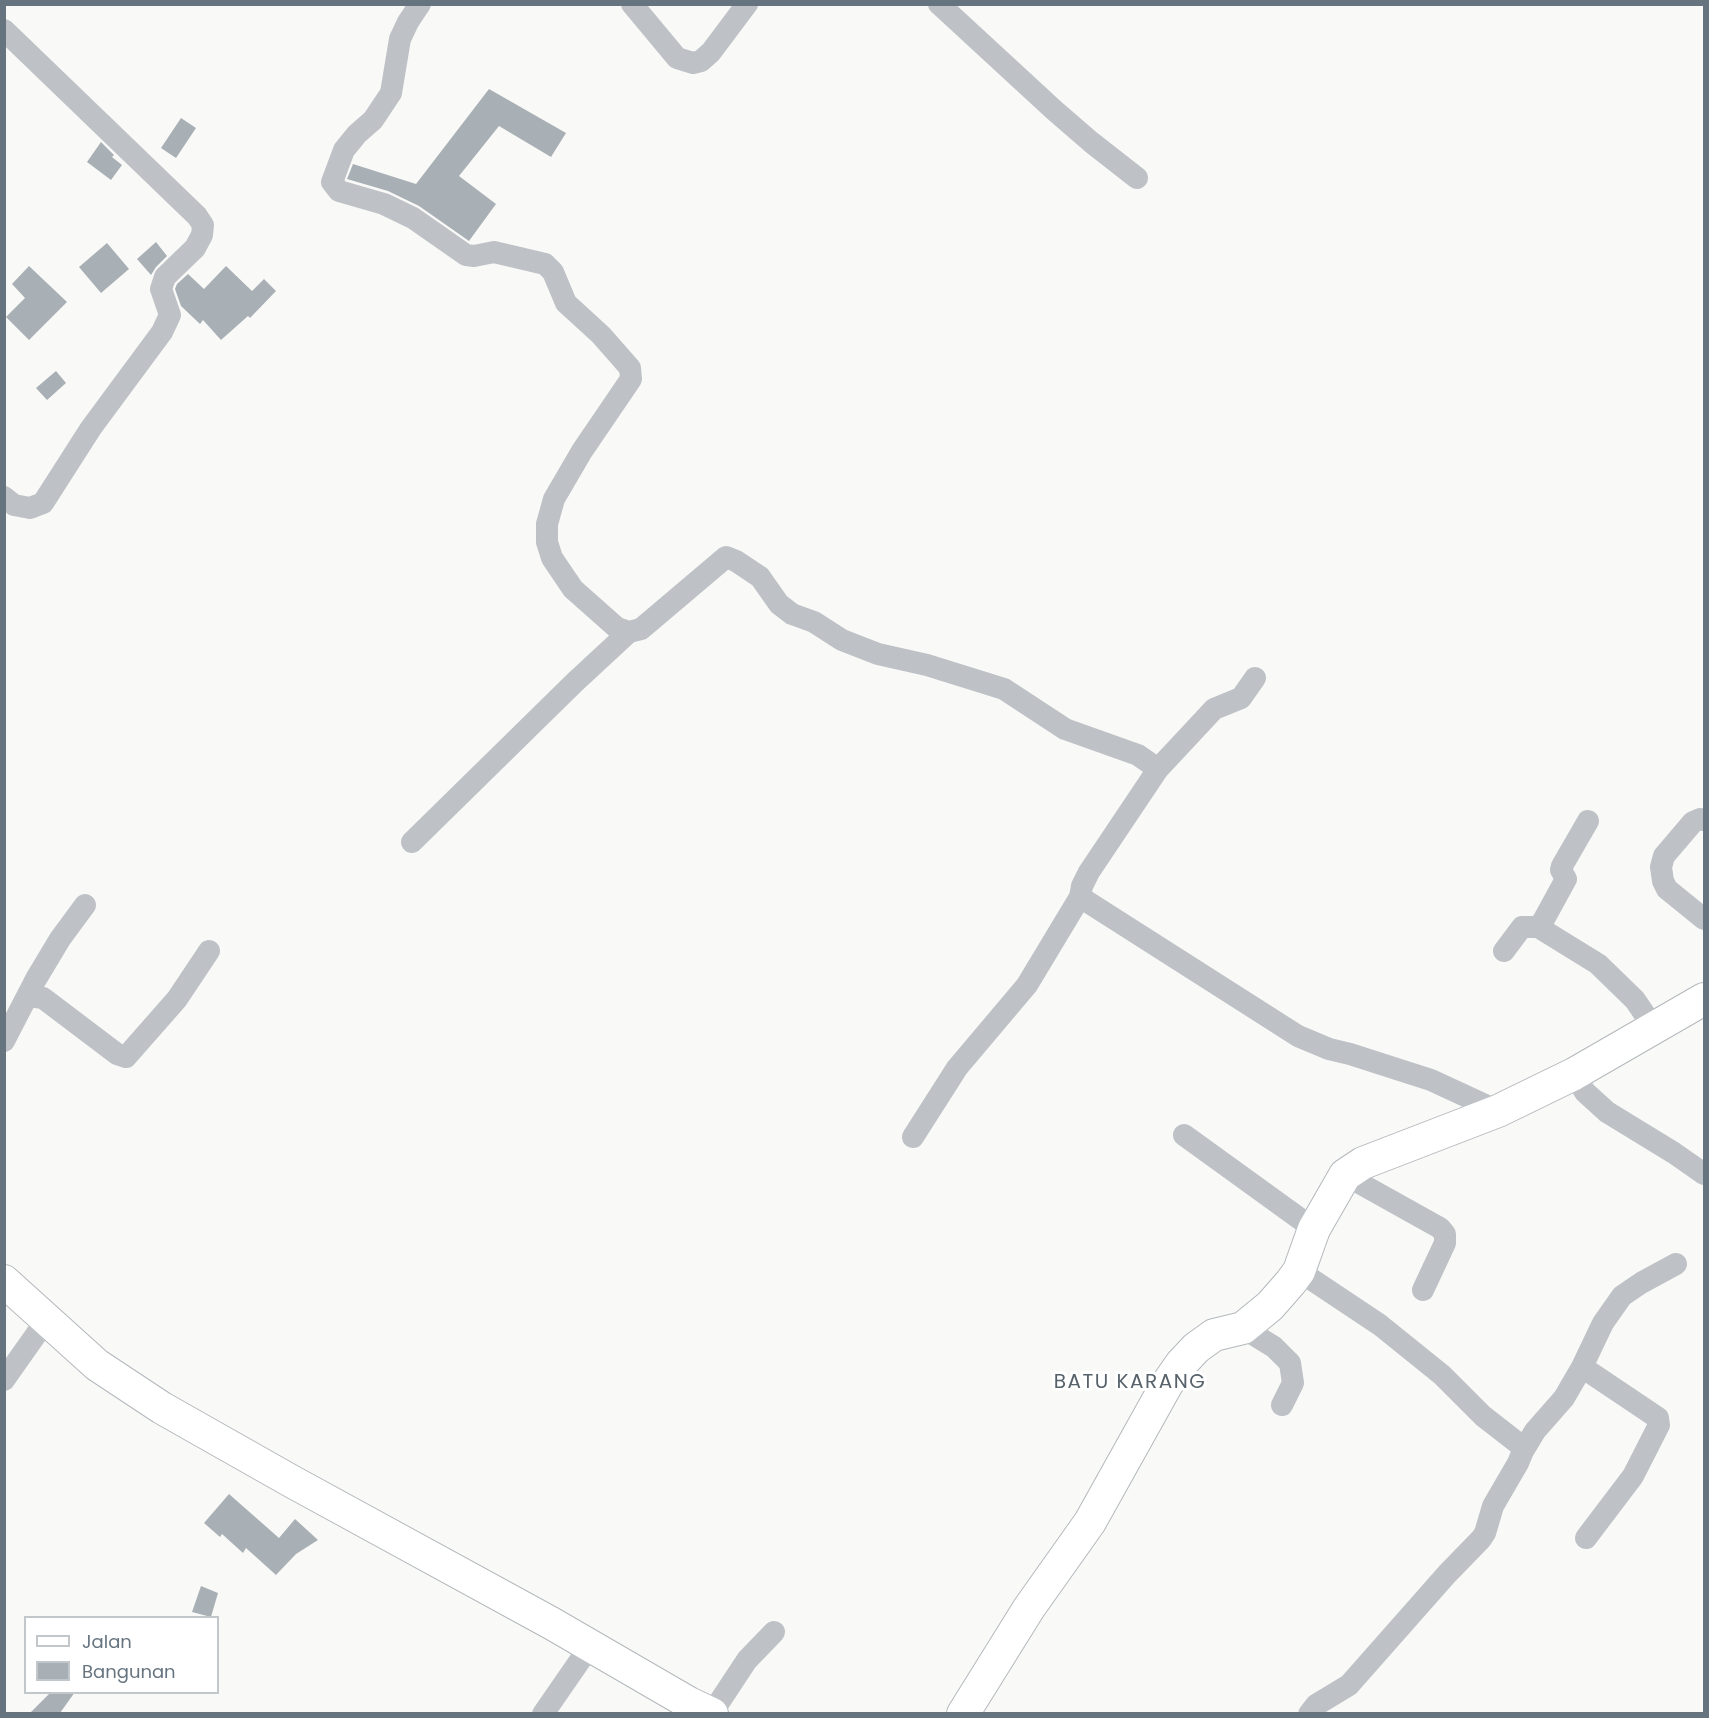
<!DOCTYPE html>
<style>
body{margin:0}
#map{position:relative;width:1709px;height:1718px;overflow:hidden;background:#f9f9f7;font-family:Poppins,sans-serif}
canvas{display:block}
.frame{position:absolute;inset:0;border:6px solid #66747f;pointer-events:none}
.legend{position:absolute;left:24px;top:1616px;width:195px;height:78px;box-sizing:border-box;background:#fff;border:2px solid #c2c7cc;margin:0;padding:8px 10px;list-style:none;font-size:18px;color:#66747f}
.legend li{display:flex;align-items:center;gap:12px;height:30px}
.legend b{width:30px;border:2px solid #c2c7cc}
</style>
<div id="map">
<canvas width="1709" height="1718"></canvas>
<div class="frame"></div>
<ul class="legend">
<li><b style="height:8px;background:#fff"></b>Jalan</li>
<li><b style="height:16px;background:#a8b0b5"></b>Bangunan</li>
</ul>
</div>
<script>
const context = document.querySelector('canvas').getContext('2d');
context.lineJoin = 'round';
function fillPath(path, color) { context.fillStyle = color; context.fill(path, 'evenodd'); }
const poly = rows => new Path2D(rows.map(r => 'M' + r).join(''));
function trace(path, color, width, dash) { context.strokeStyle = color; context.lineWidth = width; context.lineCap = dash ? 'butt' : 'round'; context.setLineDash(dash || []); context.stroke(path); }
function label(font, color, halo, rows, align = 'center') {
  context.font = font + ' Poppins,sans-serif'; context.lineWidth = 6; context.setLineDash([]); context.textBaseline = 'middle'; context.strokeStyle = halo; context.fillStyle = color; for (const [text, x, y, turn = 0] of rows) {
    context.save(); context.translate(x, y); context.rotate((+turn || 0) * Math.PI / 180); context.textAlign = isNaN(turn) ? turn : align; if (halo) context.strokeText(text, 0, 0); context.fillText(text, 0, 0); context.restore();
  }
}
fillPath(poly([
 [489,89,566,133,551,157,499,126,459,176,496,204,469,241,419,206,388,191,347,179,353,164,416,184],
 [181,118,196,128,176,158,161,148],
 [101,142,114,155,112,157,122,165,111,180,87,162],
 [156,242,167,256,156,267,151,275,137,259],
 [107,243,129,269,101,293,79,267],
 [29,266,67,302,29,340,6,317,25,298,12,284],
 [226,266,252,291,264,279,276,291,250,318,248,316,221,340,203,320,200,324,181,306,175,289,177,284,188,274,204,289],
 [56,371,66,383,47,400,36,388],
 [229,1494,279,1538,295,1519,318,1540,296,1554,276,1575,246,1548,243,1553,222,1534,220,1537,204,1523],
 [201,1586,218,1593,211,1617,192,1612],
 [51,1692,75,1692,60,1713,30,1713]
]), '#a8b0b5');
const secondary = poly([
 [4,1281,97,1365,162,1408,291,1481,551,1623,689,1703,712,1714],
 [963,1714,1029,1608,1090,1522,1167,1384,1181,1364,1196,1348,1214,1335,1243,1328,1270,1306,1291,1282,1299,1271,1314,1229,1345,1175,1363,1163,1498,1111,1574,1074,1704,999]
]);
trace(secondary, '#b3b8bd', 34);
trace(poly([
 [420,4,408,22,400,39,391,93,373,120,357,134,344,150,332,182,339,191,384,204,413,218,466,255,474,256,494,252,545,264,553,272,566,303,601,335,630,368,631,379,582,451,554,499,547,524,547,542,552,558,573,589,617,628,629,632,641,629,726,557,736,561,760,577,779,604,792,614,814,622,842,640,878,654,927,665,1004,689,1065,729,1138,755,1158,769,1089,872,1082,886,1080,897,1298,1036,1329,1049,1350,1054,1431,1080,1498,1111],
 [632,4,677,58,693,63,701,61,711,52,747,4],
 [939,4,1054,110,1091,142,1137,178],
 [4,30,197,216,203,225,202,235,195,248,165,277,161,289,170,315,162,332,91,428,43,503,30,508,14,505,4,497],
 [1158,769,1214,709,1241,698,1255,678],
 [1704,820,1700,819,1693,822,1664,856,1661,867,1663,881,1667,889,1704,919],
 [412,842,575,682,629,632],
 [1538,927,1598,964,1635,1000,1654,1028],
 [1504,951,1522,927,1538,927,1543,921,1566,879,1561,870,1562,866,1588,821],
 [28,996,43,998,117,1054,126,1057,177,999,209,951],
 [4,1041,36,979,60,939,85,905],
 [1574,1074,1585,1092,1607,1112,1674,1153,1704,1174],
 [1184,1135,1314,1229],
 [913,1137,957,1068,1027,985,1080,897],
 [1345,1175,1440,1228,1445,1234,1445,1243,1423,1290],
 [1299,1271,1380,1325,1442,1375,1483,1416,1519,1444,1523,1451,1518,1463,1493,1506,1485,1533,1481,1539,1447,1574,1349,1685,1316,1705,1309,1714],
 [1243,1328,1274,1347,1290,1363,1293,1383,1282,1405],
 [1582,1367,1658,1418,1659,1425,1633,1476,1586,1538],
 [4,1380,47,1319],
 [1523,1451,1535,1431,1564,1398,1582,1367,1603,1323,1622,1296,1641,1283,1676,1264],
 [712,1713,747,1660,774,1632],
 [543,1714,590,1646]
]), '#bec2c6', 22);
trace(secondary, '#fff', 32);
context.letterSpacing = '1.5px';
label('20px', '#57626b', '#fff', [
 ["BATU KARANG",1130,1383]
]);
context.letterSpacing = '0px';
</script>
